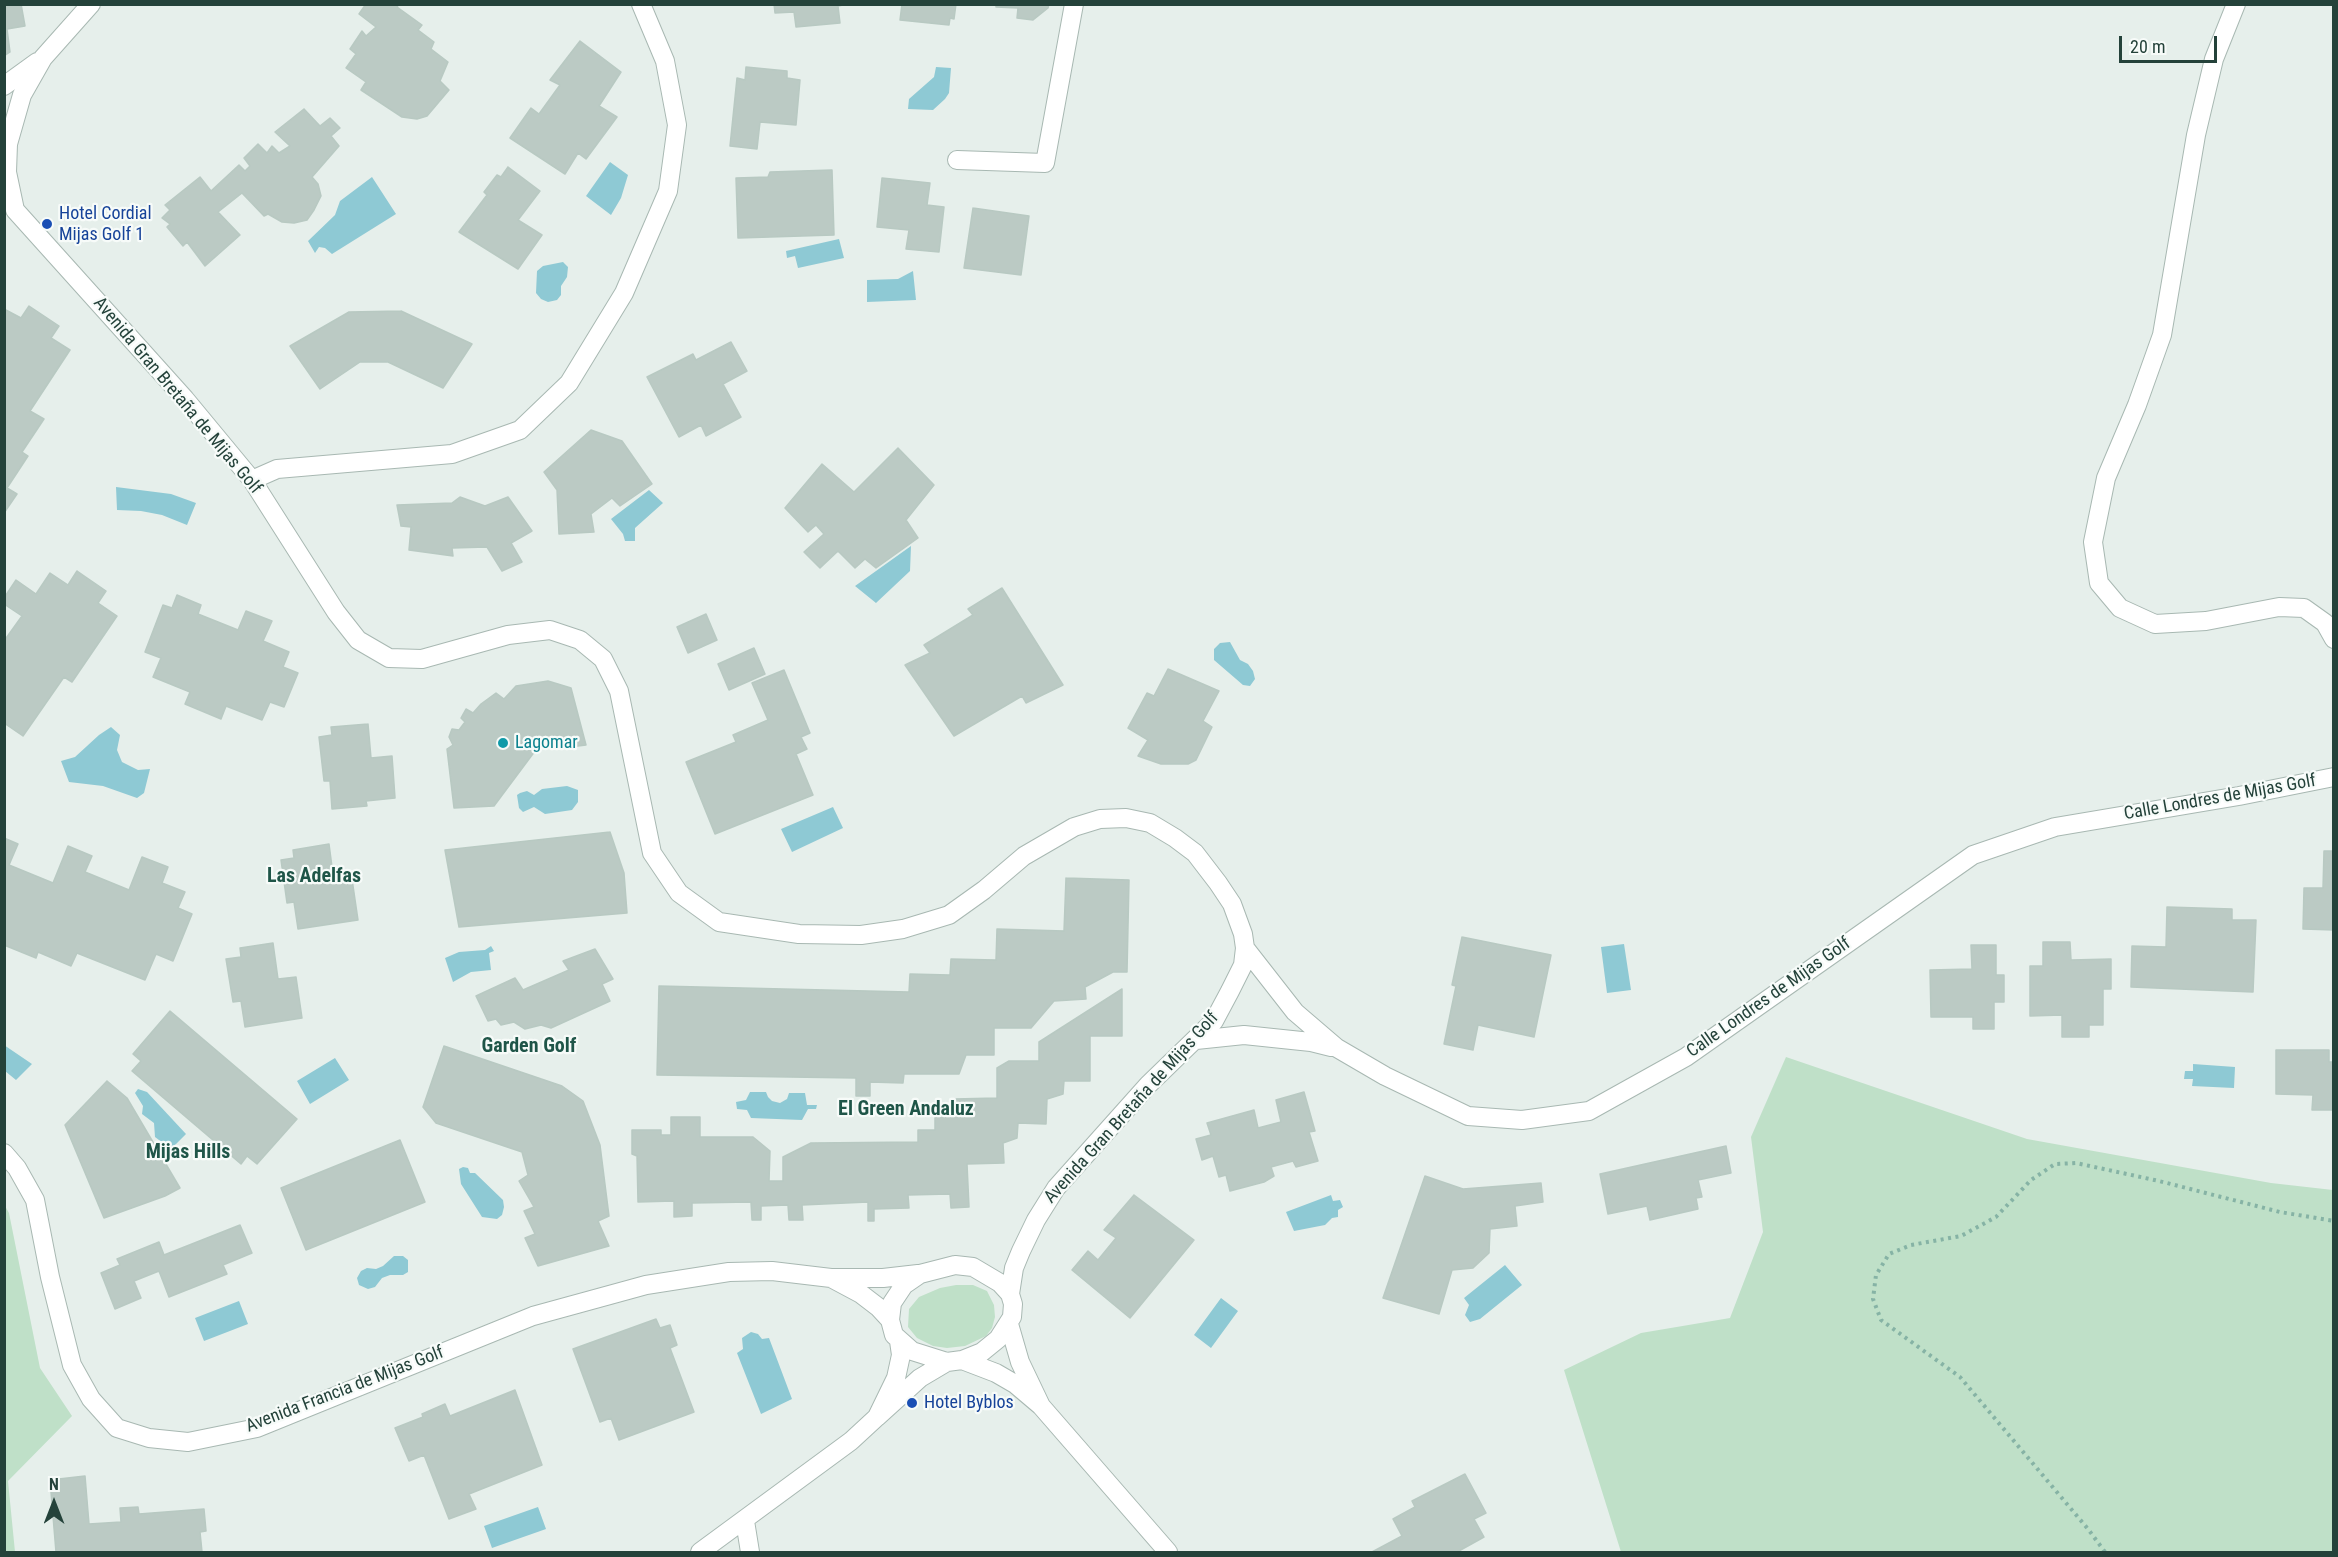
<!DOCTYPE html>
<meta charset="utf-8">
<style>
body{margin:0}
#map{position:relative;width:2338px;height:1557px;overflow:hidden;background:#e6efeb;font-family:"Roboto Condensed",sans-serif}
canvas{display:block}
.frame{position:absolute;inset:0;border:6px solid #24423a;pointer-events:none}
.north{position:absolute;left:24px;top:1473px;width:60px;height:60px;-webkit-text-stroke:4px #f7fbf9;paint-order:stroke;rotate:0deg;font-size:16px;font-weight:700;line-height:24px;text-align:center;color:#24423a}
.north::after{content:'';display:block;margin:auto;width:21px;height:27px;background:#24423a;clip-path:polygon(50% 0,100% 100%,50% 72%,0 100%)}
.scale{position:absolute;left:2119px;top:36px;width:98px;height:27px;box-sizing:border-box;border:3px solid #24423a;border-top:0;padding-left:8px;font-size:18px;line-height:21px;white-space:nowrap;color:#24423a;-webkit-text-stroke:4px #f7fbf9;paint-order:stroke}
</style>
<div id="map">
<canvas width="2338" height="1557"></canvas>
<div class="frame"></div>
<div class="north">N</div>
<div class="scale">20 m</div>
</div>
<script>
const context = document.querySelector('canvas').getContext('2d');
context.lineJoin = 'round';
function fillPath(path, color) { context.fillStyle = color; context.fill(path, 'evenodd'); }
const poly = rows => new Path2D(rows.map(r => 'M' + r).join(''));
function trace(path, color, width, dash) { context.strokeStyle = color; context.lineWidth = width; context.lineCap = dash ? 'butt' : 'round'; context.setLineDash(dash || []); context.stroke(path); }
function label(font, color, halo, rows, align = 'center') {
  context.font = font + ' "Roboto Condensed",sans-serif'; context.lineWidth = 4.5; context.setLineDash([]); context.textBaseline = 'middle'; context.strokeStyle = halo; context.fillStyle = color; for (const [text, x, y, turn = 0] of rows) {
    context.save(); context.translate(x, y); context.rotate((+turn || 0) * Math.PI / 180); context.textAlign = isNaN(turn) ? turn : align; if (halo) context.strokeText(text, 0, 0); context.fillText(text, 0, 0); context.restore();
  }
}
fillPath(poly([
 [1786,1057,2027,1139,2271,1183,2333,1190,2333,1552,1621,1552,1564,1370,1641,1333,1730,1318,1763,1232,1751,1137],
 [5,1206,9,1213,40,1368,72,1416,8,1481,15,1552,4,1552],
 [956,1285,973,1285,987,1291,994,1305,995,1317,992,1328,986,1336,965,1346,947,1348,933,1346,917,1338,908,1327,909,1309,919,1297,940,1288]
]), '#bfe0c8');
fillPath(poly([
 [936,67,951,68,949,93,945,99,933,110,908,109,909,99,934,77],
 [610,162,628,175,621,198,611,215,586,196],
 [372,177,396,214,332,254,325,248,319,247,315,253,308,241,335,215,340,201],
 [839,239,844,258,798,268,795,256,787,258,786,251],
 [563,262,568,267,567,277,561,286,561,295,557,300,548,302,541,299,536,293,537,271,543,266],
 [913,271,916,300,867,302,867,280,898,279],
 [116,487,171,494,196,503,187,525,162,515,141,511,117,510],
 [649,490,663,503,635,528,635,541,625,541,623,534,611,519],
 [911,546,910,571,876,603,855,586],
 [1230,642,1240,660,1248,664,1253,671,1255,679,1250,686,1243,685,1214,660,1214,649,1220,643],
 [111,727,120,735,117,750,122,762,138,770,150,769,144,793,137,798,103,786,69,782,61,761,75,757,99,735],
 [567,786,578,790,578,802,572,810,545,814,534,807,523,812,519,808,517,795,520,793,527,791,534,795,542,789],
 [833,807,843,828,792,852,781,829],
 [1624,944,1631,990,1607,993,1601,947],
 [491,946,494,951,489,953,491,970,471,972,453,982,445,958,459,952,485,950],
 [4,1045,32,1064,16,1080,5,1071],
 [335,1058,349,1080,310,1104,297,1081],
 [2193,1064,2235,1067,2234,1088,2192,1086,2193,1079,2184,1079,2185,1071,2193,1071],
 [138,1089,147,1092,186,1134,171,1149,155,1137,154,1123,142,1114,143,1106,135,1093],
 [750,1092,766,1092,768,1097,772,1101,780,1103,787,1099,789,1093,805,1093,807,1105,817,1105,816,1109,808,1109,802,1120,751,1118,747,1110,737,1109,736,1102,746,1100],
 [463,1167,468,1168,470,1173,475,1173,503,1200,504,1207,502,1215,497,1219,482,1217,461,1184,459,1169],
 [1331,1195,1333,1201,1340,1200,1343,1207,1338,1210,1338,1217,1332,1218,1325,1225,1294,1231,1286,1212],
 [394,1256,403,1256,408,1260,408,1272,403,1275,390,1275,382,1278,375,1287,368,1289,359,1285,357,1278,361,1271,367,1268,376,1269,383,1266],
 [1505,1265,1522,1285,1480,1319,1470,1322,1465,1315,1469,1305,1464,1298],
 [1221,1298,1238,1311,1211,1348,1194,1335],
 [239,1301,248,1324,204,1341,195,1318],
 [751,1332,758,1334,762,1339,769,1338,792,1399,761,1414,737,1353,743,1349,742,1338],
 [538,1507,546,1529,492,1548,484,1526]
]), '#8ec9d4');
const building = poly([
 [4,4,21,4,25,26,7,29,10,52,4,56,4,4],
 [366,4,399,4,397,7,422,25,418,30,434,42,431,49,448,62,440,81,449,90,427,116,417,119,402,117,361,90,366,82,346,68,356,54,350,49,362,31,366,36,376,27,359,14,366,4],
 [774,4,848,4,838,6,840,23,796,27,794,12,775,13,774,4],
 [902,4,956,4,954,19,950,18,949,25,900,20,902,4],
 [996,4,1049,4,1048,8,1033,20,1017,18,1018,8,996,7,996,4],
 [580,41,621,72,599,106,617,117,586,159,578,153,565,174,510,138,531,108,539,114,560,85,550,80,580,41],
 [746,67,787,71,787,78,800,80,796,125,760,122,757,149,730,146,737,78,745,80,746,67],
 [304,109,320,126,330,118,340,128,331,136,339,146,312,177,318,184,321,196,314,210,307,220,294,223,282,222,268,214,264,216,242,193,218,212,240,235,205,266,187,242,183,246,167,227,170,224,162,218,170,210,165,205,200,177,211,191,239,165,245,171,250,166,244,158,258,144,267,153,272,146,279,153,290,146,275,132,304,109],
 [508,167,540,191,518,220,542,235,518,269,459,232,487,195,484,192,497,175,501,177,508,167],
 [832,170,834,235,738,238,736,178,768,177,770,172,832,170],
 [882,178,930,183,927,205,944,207,939,252,906,249,909,230,877,227,882,178],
 [973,208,1029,216,1021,275,964,268,973,208],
 [29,306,59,326,51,338,70,350,30,411,44,419,22,452,28,456,7,488,17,494,4,513,4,309,21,318,29,306],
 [401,311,472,344,443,388,388,362,360,362,320,389,290,346,349,312,401,311],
 [731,342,747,371,723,384,741,417,706,436,701,425,679,437,647,377,693,354,696,360,731,342],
 [591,430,622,441,652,484,620,506,612,498,591,514,594,532,559,534,557,490,544,472,591,430],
 [898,448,934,485,906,520,918,538,876,568,865,559,855,568,838,551,820,568,804,552,824,534,816,525,808,532,785,508,822,464,854,492,898,448],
 [460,497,485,506,508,497,532,531,511,543,522,562,502,571,487,547,452,548,453,556,409,550,411,527,401,526,397,505,452,503,460,497],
 [77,571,106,591,98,603,117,616,72,682,64,677,23,736,4,723,4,641,22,616,4,604,4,598,16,580,36,594,50,573,68,585,77,571],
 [1002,588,1063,685,1026,703,1022,696,954,736,905,665,930,653,924,645,973,615,968,609,1002,588],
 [177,595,201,605,198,614,238,630,246,611,272,621,263,641,289,652,283,667,298,673,284,707,270,702,262,720,226,706,221,719,185,704,190,692,153,677,161,658,145,652,163,605,172,608,177,595],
 [706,614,717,640,688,653,677,627,706,614],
 [754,648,765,674,729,690,718,664,754,648],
 [1168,669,1219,691,1203,721,1212,727,1196,760,1188,764,1161,764,1138,756,1148,740,1128,728,1147,693,1154,696,1168,669],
 [784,670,810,733,801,737,807,749,796,754,813,795,715,834,686,762,736,742,733,735,768,720,752,683,784,670],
 [548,681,571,688,586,745,570,747,564,741,538,747,494,806,454,808,447,749,453,745,449,737,452,729,459,730,465,722,461,718,466,709,473,713,481,704,496,693,504,699,516,686,548,681],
 [368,724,371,758,392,756,395,798,366,801,367,806,332,809,330,781,324,781,319,737,332,735,331,727,368,724],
 [610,832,624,873,627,913,459,927,445,850,610,832],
 [4,838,18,844,9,865,53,883,68,846,92,856,85,872,129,890,142,857,168,867,162,883,185,892,178,908,192,914,173,961,156,954,145,980,77,953,71,966,38,952,36,958,4,945,4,838],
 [329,844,334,882,352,879,358,920,298,929,294,902,287,903,281,860,294,858,293,850,329,844],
 [2324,851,2334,851,2334,930,2303,929,2304,888,2323,888,2324,851],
 [1066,878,1129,880,1127,972,1113,972,1085,987,1086,999,1054,1001,1031,1028,994,1028,994,1055,966,1055,959,1074,904,1074,903,1083,870,1082,870,1096,856,1096,856,1078,657,1075,659,986,909,992,910,974,950,975,951,959,996,960,997,929,1064,931,1066,878],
 [2167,907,2232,909,2232,920,2256,920,2253,992,2131,987,2132,946,2166,947,2167,907],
 [1462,937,1551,955,1534,1037,1478,1025,1473,1050,1444,1044,1456,986,1452,985,1462,937],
 [2043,942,2070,942,2071,960,2111,959,2111,989,2103,989,2103,1025,2089,1025,2089,1037,2062,1037,2062,1015,2030,1016,2030,966,2043,966,2043,942],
 [273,943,278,979,296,977,302,1018,245,1027,241,1001,233,1002,226,959,241,957,240,948,273,943],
 [1971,945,1996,945,1996,975,2004,975,2004,1002,1994,1002,1994,1029,1973,1029,1973,1017,1931,1017,1930,970,1972,969,1971,945],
 [595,949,613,979,602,984,610,1001,551,1028,541,1025,525,1029,514,1022,501,1025,496,1019,488,1021,476,996,515,978,523,990,569,970,563,961,595,949],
 [1122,989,1122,1036,1090,1036,1090,1081,1064,1081,1063,1094,1047,1099,1046,1124,1018,1123,1017,1138,1003,1143,1004,1163,967,1164,969,1207,951,1208,950,1194,908,1195,909,1208,874,1209,874,1221,868,1221,868,1202,802,1205,803,1220,789,1220,788,1205,761,1206,761,1220,752,1220,751,1202,692,1203,692,1216,674,1217,674,1201,638,1202,637,1156,632,1154,632,1130,661,1130,661,1135,671,1135,671,1117,700,1117,700,1137,753,1137,770,1151,769,1181,783,1181,783,1157,811,1143,918,1142,918,1130,935,1130,935,1111,954,1111,954,1099,997,1098,997,1068,1009,1061,1039,1061,1039,1042,1122,989],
 [170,1011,297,1119,257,1164,247,1156,241,1164,132,1071,141,1061,133,1054,170,1011],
 [444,1046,562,1086,583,1101,600,1145,609,1216,598,1221,609,1246,538,1266,525,1238,535,1234,524,1211,534,1207,519,1181,528,1175,522,1152,436,1123,423,1107,444,1046],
 [2276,1050,2329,1050,2329,1062,2334,1062,2334,1110,2312,1110,2313,1095,2276,1094,2276,1050],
 [107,1081,127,1098,180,1188,165,1196,104,1218,65,1125,107,1081],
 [1304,1092,1315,1131,1309,1132,1318,1161,1296,1167,1293,1161,1271,1167,1274,1176,1264,1182,1230,1191,1226,1175,1219,1177,1213,1156,1202,1160,1196,1139,1211,1135,1207,1123,1254,1110,1258,1128,1281,1122,1276,1100,1304,1092],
 [400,1140,425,1202,306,1250,281,1188,400,1140],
 [1726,1146,1731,1173,1698,1180,1702,1197,1696,1198,1698,1209,1650,1220,1647,1206,1608,1214,1600,1174,1726,1146],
 [1425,1176,1463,1189,1541,1183,1543,1202,1515,1206,1517,1226,1490,1229,1489,1253,1473,1268,1452,1270,1439,1314,1383,1298,1425,1176],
 [1134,1195,1194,1240,1130,1318,1072,1270,1088,1251,1098,1260,1116,1238,1104,1230,1134,1195],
 [240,1225,252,1253,223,1265,227,1274,169,1297,159,1271,134,1281,141,1298,115,1309,101,1273,120,1265,117,1259,159,1242,164,1255,240,1225],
 [656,1319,660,1328,670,1325,677,1345,670,1348,694,1412,619,1440,611,1418,600,1422,573,1349,656,1319],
 [515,1390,542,1465,469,1494,476,1509,449,1519,424,1455,409,1461,395,1428,423,1417,422,1414,445,1404,450,1416,515,1390],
 [1465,1474,1486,1513,1474,1519,1484,1537,1457,1552,1372,1552,1402,1536,1393,1519,1415,1507,1412,1501,1465,1474],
 [85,1476,89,1524,121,1522,120,1508,138,1507,139,1514,204,1509,206,1531,200,1532,202,1552,56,1552,50,1480,85,1476]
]);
fillPath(building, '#bbcac4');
trace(building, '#b8c9c2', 1.5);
const minor = poly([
 [91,4,43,58,22,95,8,144,7,172,15,210,185,399,252,480,336,612,358,640,389,658,422,659,508,635,550,630,580,640,603,659,619,691,652,853,679,893,719,922,799,934,861,935,903,929,949,915,984,890,1024,856,1074,827,1100,819,1126,818,1150,823,1175,838,1195,853,1218,883,1232,904,1243,934,1245,948,1243,965,1230,991,1214,1021,1148,1085,1056,1188,1036,1220,1021,1251,1014,1268,1010,1294],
 [2236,4,2214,59,2196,135,2162,335,2137,405,2106,478,2093,542,2099,583,2120,608,2155,624,2206,621,2279,607,2304,608,2325,623,2334,639],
 [4,86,37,62],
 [957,160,1045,163,1074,4],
 [252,480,277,469,452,454,520,430,569,383,624,293,668,191,677,125,665,61,641,4],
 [1245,948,1295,1012,1337,1048,1385,1076,1468,1116,1522,1120,1589,1111,1686,1057,1973,855,2055,827,2239,796,2334,777],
 [1196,1040,1244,1035,1311,1042,1331,1047],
 [4,1153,17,1168,35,1200,50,1277,72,1365,91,1399,117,1428,149,1438,188,1442,257,1428,533,1316,646,1285,729,1272,772,1271,831,1278],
 [955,1265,973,1267,1000,1283,1010,1294,1013,1304,1012,1317,998,1339,982,1352,962,1360,947,1362,912,1351,894,1335,890,1320,892,1303,904,1285,920,1274,955,1265],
 [890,1320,878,1307,861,1294,831,1278,883,1278,918,1274],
 [899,1341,901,1355,896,1378,877,1417,920,1378,947,1362],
 [962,1360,996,1373,1015,1384,1041,1406,1020,1362,1009,1324],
 [1041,1406,1168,1552],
 [745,1521,750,1552],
 [700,1552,851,1441,877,1417]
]);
trace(minor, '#a8b8b2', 20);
trace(poly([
 [2105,1552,2088,1529,1960,1377,1881,1320,1873,1299,1876,1275,1889,1254,1911,1245,1961,1236,1996,1217,2031,1180,2055,1164,2076,1163,2159,1181,2280,1212,2334,1221]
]), '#86b3a5', 4, [3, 4.5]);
trace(minor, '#fff', 18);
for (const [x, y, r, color] of [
 [47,224,6,"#1a4fb4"],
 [503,743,6,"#0f9aa8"],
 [912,1403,6,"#1a4fb4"]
]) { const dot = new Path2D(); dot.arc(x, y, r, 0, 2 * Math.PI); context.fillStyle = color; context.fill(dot); trace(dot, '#f7fbf9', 2); }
label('18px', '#164399', '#f7fbf9', [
 ["Hotel Cordial",59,214],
 ["Mijas Golf 1",59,235],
 ["Hotel Byblos",924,1403]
], 'left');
label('18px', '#24423a', '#f7fbf9', [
 ["Avenida Gran Bretaña de Mijas Golf",177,396,50],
 ["Calle Londres de Mijas Golf",2220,798,-10],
 ["Calle Londres de Mijas Golf",1769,998,-35],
 ["Avenida Gran Bretaña de Mijas Golf",1132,1108,-48],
 ["Avenida Francia de Mijas Golf",345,1390,-21]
]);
label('18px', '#0d838f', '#f7fbf9', [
 ["Lagomar",515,743]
], 'left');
label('bold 20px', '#1f5548', '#f7fbf9', [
 ["Las Adelfas",314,877],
 ["Garden Golf",529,1047],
 ["El Green Andaluz",906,1110],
 ["Mijas Hills",188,1153]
]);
</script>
